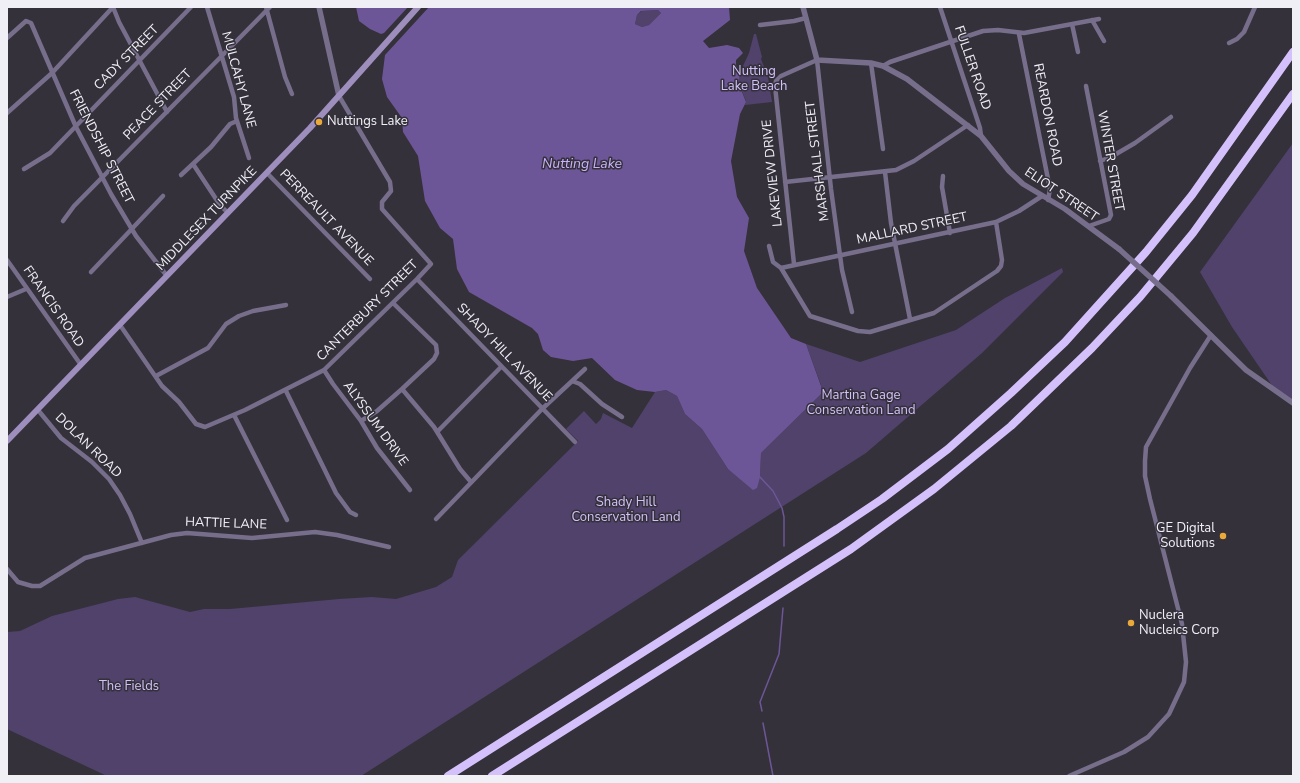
<!DOCTYPE html>
<style>
body{margin:0}
#map{position:relative;width:1300px;height:783px;overflow:hidden;background:#34313b;font-family:"Nunito Sans",sans-serif}
canvas{display:block}
.frame{position:absolute;inset:0;border:8px solid #f1eff6;pointer-events:none}
</style>
<div id="map">
<canvas width="1300" height="783"></canvas>
<div class="frame"></div>
</div>
<script>
const context = document.querySelector('canvas').getContext('2d');
context.lineJoin = 'round';
function fillPath(path, color) { context.fillStyle = color; context.fill(path, 'evenodd'); }
const poly = rows => new Path2D(rows.map(r => 'M' + r).join(''));
function trace(path, color, width, dash) { context.strokeStyle = color; context.lineWidth = width; context.lineCap = dash ? 'butt' : 'round'; context.setLineDash(dash || []); context.stroke(path); }
function label(font, color, halo, rows, align = 'center') {
  context.font = font + ' "Nunito Sans",sans-serif'; context.lineWidth = 3; context.setLineDash([]); context.textBaseline = 'middle'; context.strokeStyle = halo; context.fillStyle = color; for (const [text, x, y, turn = 0] of rows) {
    context.save(); context.translate(x, y); context.rotate((+turn || 0) * Math.PI / 180); context.textAlign = isNaN(turn) ? turn : align; if (halo) context.strokeText(text, 0, 0); context.fillText(text, 0, 0); context.restore();
  }
}
fillPath(poly([
 [658,10,661,13,649,25,642,27,635,24,637,15,642,11],
 [754,34,756,34,762,57,761,59,768,77,772,102,745,105,746,101,738,82,738,77,749,53],
 [1293,143,1293,401,1273,387,1232,327,1200,272],
 [1062,268,1063,272,982,353,866,453,361,776,107,776,7,729,7,632,20,631,52,616,118,599,135,597,190,612,204,609,230,609,339,599,372,597,396,599,436,587,452,577,458,560,578,441,566,429,584,411,596,424,601,419,603,413,632,428,655,392,666,390,677,396,685,414,702,429,728,469,760,477,761,453,822,393,821,385,806,344,860,362,956,330,1005,298]
]), '#50426b');
fillPath(poly([
 [356,7,408,7,384,33,381,34,370,29,359,21],
 [429,7,729,7,730,20,703,41,709,48,727,45,739,48,743,53,736,60,736,65,740,74,738,82,746,102,740,114,731,161,737,197,749,218,744,251,757,288,791,338,806,344,821,386,822,393,816,399,761,453,760,477,757,488,753,490,728,469,702,429,685,414,677,396,666,390,655,392,637,390,615,380,592,358,573,361,551,357,543,350,538,334,532,328,469,292,457,269,453,239,440,228,425,201,418,156,403,132,402,118,387,97,382,79,385,55],
 [658,10,661,13,649,25,642,27,635,24,637,15,641,11]
]), '#6d5697');
trace(poly([
 [760,477,773,491,782,508,784,517,784,546],
 [762,711,760,702,779,654,783,608],
 [763,723,773,776]
]), '#6d5697', 1.5);
trace(poly([
 [113,7,119,22,167,112],
 [207,7,234,97,236,118,249,158],
 [266,7,285,77,292,94],
 [940,7,980,128,981,136],
 [1092,20,1104,41],
 [1072,24,1078,52],
 [760,25,794,21,806,18],
 [1019,34,1050,189,1048,200],
 [7,38,26,21,31,23,76,127,111,194,136,236,167,276],
 [1229,43,1237,39,1244,32,1255,7],
 [871,63,883,149],
 [883,66,890,62,983,31,998,30,1024,33,1099,19],
 [1086,86,1111,215,1109,219,1089,226],
 [7,113,52,73,113,7],
 [1100,161,1111,157,1135,143,1171,117],
 [193,164,220,205,228,213],
 [24,169,50,153,191,7],
 [885,172,891,223,910,319],
 [267,173,370,279],
 [181,175,211,147,230,124,237,121],
 [943,176,942,187,950,233],
 [785,182,896,170,914,161,968,125],
 [63,221,74,206,270,7],
 [769,246,773,262,781,268,810,316,858,331,870,332,934,313,997,271,1001,266,1002,260,996,222],
 [7,260,81,365],
 [794,264,775,86,776,81,781,76,817,60,831,189,842,270,852,312],
 [781,268,996,222,1019,211,1042,196],
 [91,272,163,196],
 [417,279,575,442],
 [7,297,26,289],
 [120,325,162,386,179,402,196,424,205,427,245,410,324,370,417,279,431,264,382,209,382,202,391,191,390,182,339,96],
 [324,370,333,384,361,421,377,448,410,490],
 [156,376,208,348,226,324,239,316,253,311,286,305],
 [572,381,580,384,602,404,622,417],
 [402,389,434,427,460,469,471,482],
 [286,391,336,493,350,512,356,515],
 [38,410,61,438,92,462,109,479,120,495,130,514,142,543],
 [234,415,287,520],
 [361,421,377,411,402,389,434,359,437,353,436,345,393,303],
 [437,432,501,367],
 [436,519,542,409,585,369],
 [7,569,18,582,32,586,40,586,85,558,171,535,187,533,252,538,315,532,337,535,389,547],
 [1069,776,1124,752,1148,737,1169,714,1184,682,1186,662,1182,624,1150,499,1145,476,1145,461,1146,447,1190,368,1211,335]
]), '#776e8c', 4.5);
trace(poly([
 [319,7,339,96],
 [803,7,817,60,871,63,883,66,907,79,981,136,1009,171,1023,184,1065,209,1119,249],
 [1171,296,1246,370,1293,403]
]), '#776e8c', 5.5);
trace(poly([
 [7,441,310,128,418,7]
]), '#9e8ebd', 6);
trace(poly([
 [448,776,837,529,882,499,948,449,1011,393,1065,342,1146,252,1192,195,1293,52],
 [492,776,851,549,934,489,1011,426,1092,348,1140,297,1193,233,1293,94]
]), '#d4c1fc', 8);
trace(poly([
 [1119,249,1171,296]
]), '#776e8c', 5.5);
for (const [x, y, r, color] of [
 [319,122,4,"#eba93a"],
 [1223,536,4,"#eba93a"],
 [1131,623,4,"#eba93a"]
]) { const dot = new Path2D(); dot.arc(x, y, r, 0, 2 * Math.PI); context.fillStyle = color; context.fill(dot); trace(dot, '#34313b', 1.5); }
label('13px', '#f1eff6', '#34313b', [
 ["CADY STREET",127,58,-45],
 ["FULLER ROAD",972,68,71],
 ["MULCAHY LANE",238,80,75],
 ["PEACE STREET",158,105,-46],
 ["REARDON ROAD",1047,115,79],
 ["FRIENDSHIP STREET",101,147,63],
 ["MARSHALL STREET",818,161,-97],
 ["WINTER STREET",1110,161,80],
 ["LAKEVIEW DRIVE",773,173,-96],
 ["ELIOT STREET",1061,195,34],
 ["PERREAULT AVENUE",326,218,46],
 ["MIDDLESEX TURNPIKE",207,219,-46],
 ["MALLARD STREET",912,229,-12],
 ["FRANCIS ROAD",53,307,55],
 ["CANTERBURY STREET",368,311,-45],
 ["SHADY HILL AVENUE",504,353,46],
 ["ALYSSUM DRIVE",375,424,54],
 ["DOLAN ROAD",88,446,44],
 ["HATTIE LANE",226,524,2]
]);
label('13px', '#d3c1f9', '#34313b', [
 ["Nutting",754,72],
 ["Lake Beach",754,87],
 ["Martina Gage",861,396],
 ["Conservation Land",861,411],
 ["Shady Hill",626,503],
 ["Conservation Land",626,518],
 ["The Fields",129,687]
]);
label('13px', '#f1eff6', '#34313b', [
 ["Nuttings Lake",327,122],
 ["GE Digital",1215,529,"right"],
 ["Solutions",1215,544,"right"],
 ["Nuclera",1139,616],
 ["Nucleics Corp",1139,631]
], 'left');
label('italic 14px', '#cab1fc', '#34313b', [
 ["Nutting Lake",582,165]
]);
</script>
